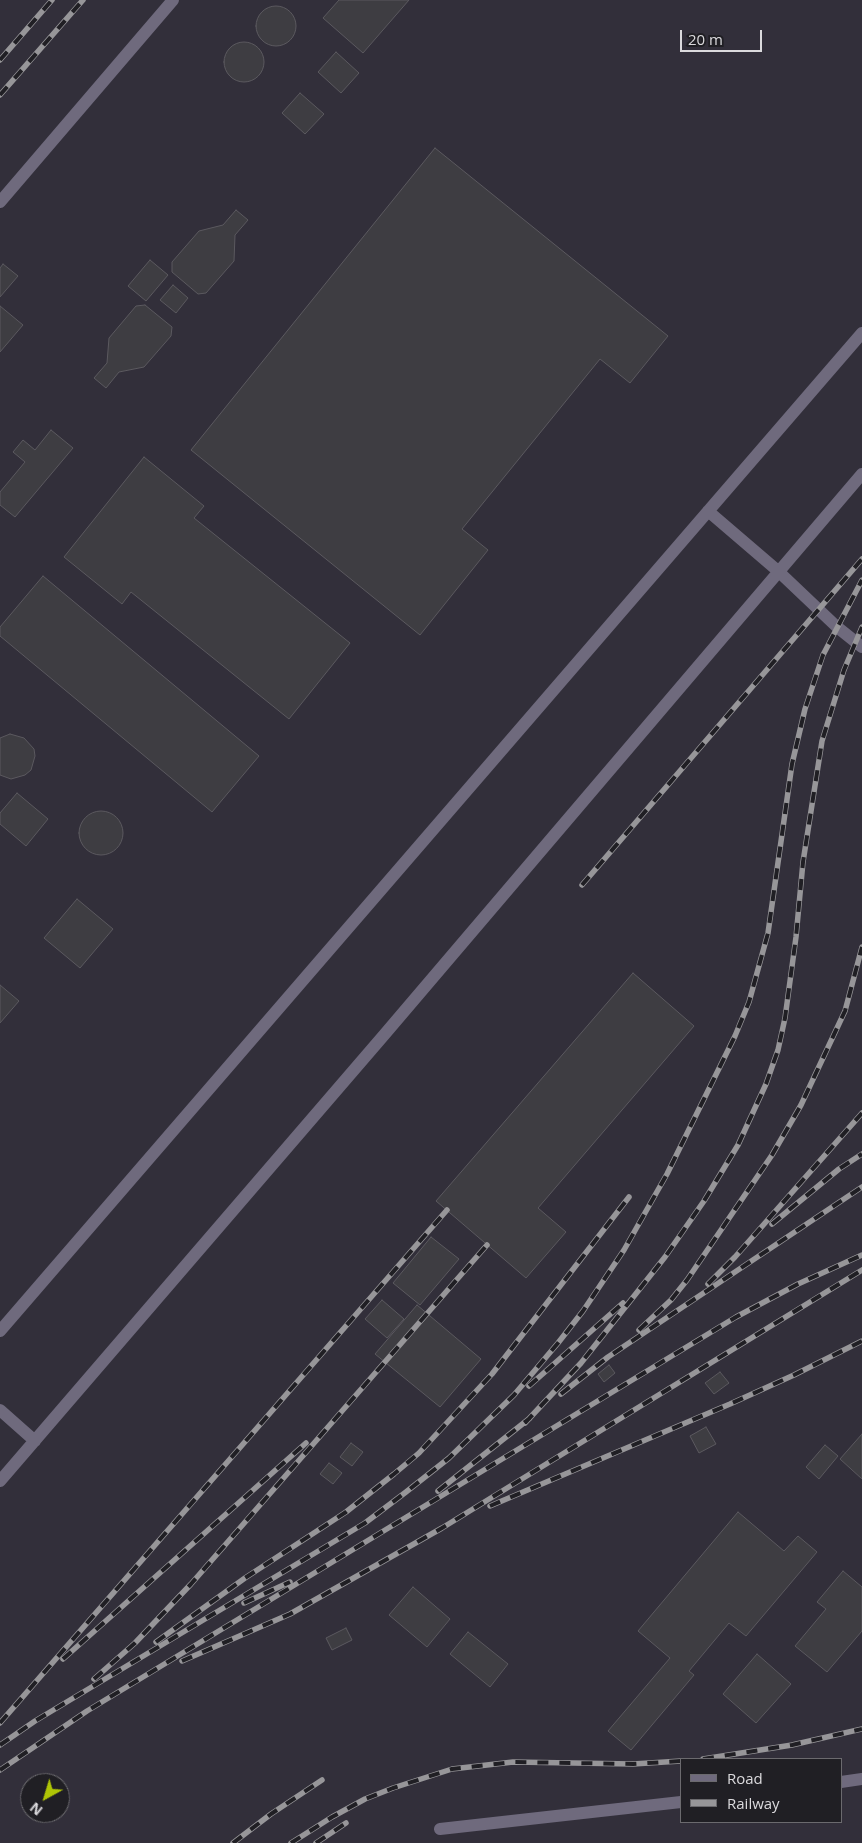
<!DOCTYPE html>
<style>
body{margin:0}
#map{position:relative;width:862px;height:1843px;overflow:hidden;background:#2a292e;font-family:"Open Sans",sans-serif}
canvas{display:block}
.legend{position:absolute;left:680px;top:1758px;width:162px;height:65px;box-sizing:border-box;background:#201f24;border:1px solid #6b6a6e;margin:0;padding:6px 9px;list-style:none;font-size:15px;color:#dbdadd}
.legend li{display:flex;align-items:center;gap:10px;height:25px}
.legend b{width:25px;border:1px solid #6b6a6e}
.north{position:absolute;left:20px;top:1773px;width:50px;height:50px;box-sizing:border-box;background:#201f24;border:1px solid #6b6a6e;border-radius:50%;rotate:219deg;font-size:14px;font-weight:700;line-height:20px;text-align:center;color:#dbdadd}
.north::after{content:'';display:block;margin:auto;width:18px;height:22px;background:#afc506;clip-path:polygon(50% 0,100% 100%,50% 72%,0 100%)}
.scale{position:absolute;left:680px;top:30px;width:82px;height:22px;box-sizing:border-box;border:2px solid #dbdadd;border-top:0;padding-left:6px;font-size:15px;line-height:18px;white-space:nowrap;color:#dbdadd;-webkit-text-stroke:4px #201f24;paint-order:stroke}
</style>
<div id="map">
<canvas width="862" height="1843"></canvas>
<ul class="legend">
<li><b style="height:6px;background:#6f6a7d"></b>Road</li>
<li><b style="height:6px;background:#979699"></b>Railway</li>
</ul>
<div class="north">N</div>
<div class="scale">20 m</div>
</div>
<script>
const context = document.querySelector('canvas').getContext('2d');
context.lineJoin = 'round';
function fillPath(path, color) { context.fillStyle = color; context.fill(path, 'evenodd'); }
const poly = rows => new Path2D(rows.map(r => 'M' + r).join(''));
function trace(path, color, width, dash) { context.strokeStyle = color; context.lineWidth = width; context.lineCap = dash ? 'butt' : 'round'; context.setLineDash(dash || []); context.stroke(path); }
fillPath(poly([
 [0,0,862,0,862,1843,0,1843],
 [681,1759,841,1759,841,1822,681,1822],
 [30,1783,60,1783,60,1813,30,1813]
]), '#322f3a');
const building = poly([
 [339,0,409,0,363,53,323,18,339,0],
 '256 26a20 20 0 1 1 40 0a20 20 0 1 1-40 0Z',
 '224 62a20 20 0 1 1 40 0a20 20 0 1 1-40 0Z',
 [336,52,359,73,341,93,318,72,336,52],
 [300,93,324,114,305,134,282,113,300,93],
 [435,148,668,336,630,383,600,359,462,529,488,550,420,635,191,450,435,148],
 [236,210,248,220,235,235,234,261,206,293,198,294,172,272,172,262,199,231,223,225,236,210],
 [150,260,168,275,146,301,128,286,150,260],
 [3,264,18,276,0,297,0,268,3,264],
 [173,285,188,298,176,313,160,300,173,285],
 [145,305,172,327,171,336,144,367,119,372,106,388,94,378,107,363,109,338,136,306,145,305],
 [0,306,23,325,0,352,0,306],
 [51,430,73,448,15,517,0,505,0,492,25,462,13,452,23,440,35,450,51,430],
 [144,457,204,506,194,518,350,643,289,719,131,592,122,604,64,557,144,457],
 [43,576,259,756,212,812,0,636,0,627,43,576],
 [10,734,24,738,34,749,35,756,31,770,25,775,11,779,0,775,0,738,10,734],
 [17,793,48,819,26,846,0,824,0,813,17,793],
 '79 833a22 22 0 1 1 44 0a22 22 0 1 1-44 0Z',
 [77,899,113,929,80,968,44,938,77,899],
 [633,973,694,1026,538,1208,566,1232,526,1278,436,1201,633,973],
 [0,985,19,1001,0,1023,0,985],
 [431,1237,459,1259,420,1305,393,1283,431,1237],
 [382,1300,404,1319,387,1338,365,1319,382,1300],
 [417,1305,481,1359,440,1407,375,1354,417,1305],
 [609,1365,615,1373,604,1382,598,1374,609,1365],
 [720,1372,729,1383,714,1394,705,1383,720,1372],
 [706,1427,716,1444,699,1453,690,1436,706,1427],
 [862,1434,862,1479,840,1459,862,1434],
 [351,1443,363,1452,352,1466,340,1457,351,1443],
 [825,1445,838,1456,819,1479,806,1467,825,1445],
 [329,1463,342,1473,333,1484,320,1474,329,1463],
 [738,1512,784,1551,798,1536,817,1552,746,1636,729,1623,689,1671,694,1675,631,1750,608,1731,670,1658,638,1631,738,1512],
 [843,1571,862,1587,862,1631,827,1672,795,1646,826,1609,817,1602,843,1571],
 [413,1587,450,1619,427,1647,389,1615,413,1587],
 [346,1628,352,1640,332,1650,326,1638,346,1628],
 [468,1632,508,1664,490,1687,450,1654,468,1632],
 [757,1654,791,1684,756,1723,723,1694,757,1654]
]);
fillPath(building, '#3e3d42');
trace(building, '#5b595f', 1);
trace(poly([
 [0,202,173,0],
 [708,511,778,571,837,627,862,647],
 [0,1331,862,333],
 [0,1410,35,1441],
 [0,1481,384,1035,862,474],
 [841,1782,862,1779],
 [440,1829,681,1802]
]), '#6f6a7d', 12);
const rail = poly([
 [0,60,52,0],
 [0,95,83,0],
 [582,885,862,559],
 [772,1224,839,1169,862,1154],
 [708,1284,735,1257,862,1113],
 [639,1330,671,1300,687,1280,772,1155,801,1105,845,1011,862,947],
 [529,1386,623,1303],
 [561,1394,608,1357,862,1187],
 [525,1423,581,1363,665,1257,704,1201,738,1145,766,1084,778,1050,785,1018,796,937,803,862,822,741,844,670,862,627],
 [438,1491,530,1418],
 [490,1506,730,1404,794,1375,862,1341],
 [244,1603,290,1582],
 [156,1642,245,1578,346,1512,394,1474,419,1453,492,1374,629,1197],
 [63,1659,306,1443],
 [182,1661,290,1614,442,1528,862,1270],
 [94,1679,135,1643,191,1584,487,1245],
 [0,1723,447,1210],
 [0,1745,35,1721,365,1523,406,1492,449,1458,514,1395,558,1343,583,1311,624,1250,667,1174,735,1036,749,1002,768,933,792,764,805,709,823,655,862,580],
 [703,1759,792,1745,862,1729],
 [0,1770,87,1711,736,1317,798,1284,862,1255],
 [233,1843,271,1814,322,1780],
 [291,1843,332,1817,365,1799,393,1788,452,1769,513,1762,633,1764,681,1761],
 [316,1843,346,1823]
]);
trace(rail, '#979699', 5.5);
trace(rail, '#201f24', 4, [11]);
</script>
